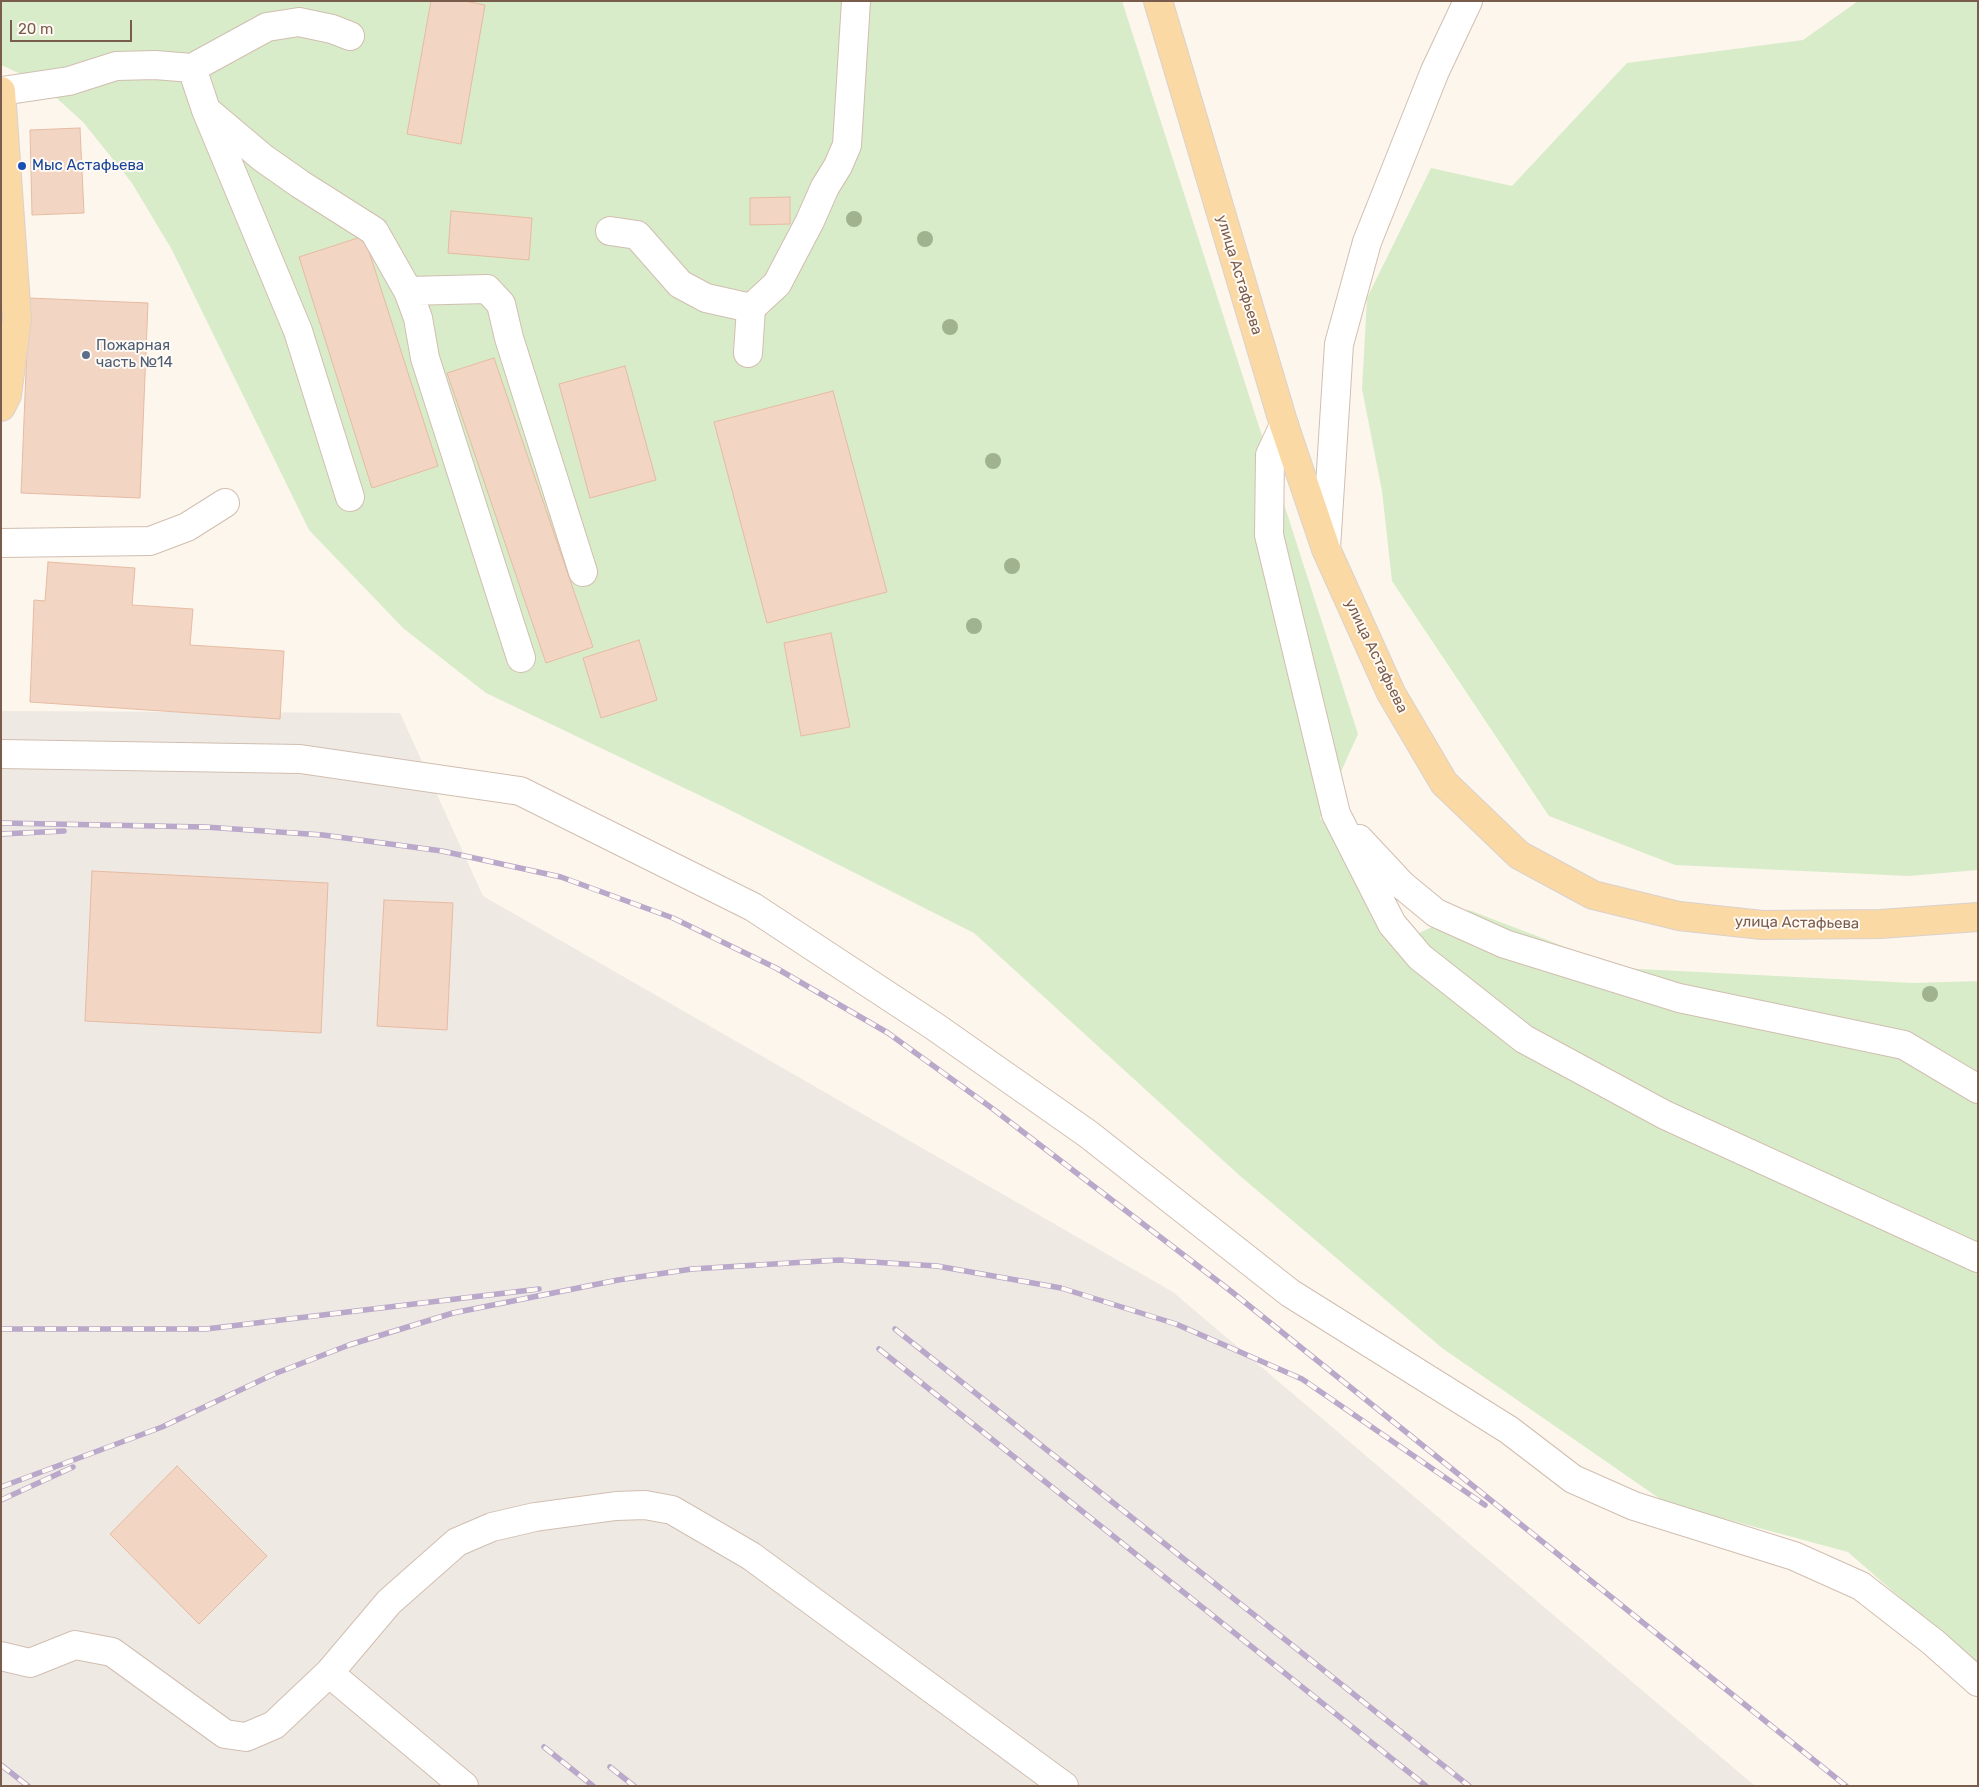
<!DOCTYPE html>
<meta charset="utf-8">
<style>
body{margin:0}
#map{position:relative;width:1979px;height:1787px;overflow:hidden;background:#fdf6ec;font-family:Rubik,sans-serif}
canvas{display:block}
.frame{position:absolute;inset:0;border:2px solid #7a5c4d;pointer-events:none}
.scale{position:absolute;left:10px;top:20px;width:122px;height:22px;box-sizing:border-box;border:2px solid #7a5c4d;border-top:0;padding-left:6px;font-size:15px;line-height:18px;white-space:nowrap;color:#7a5c4d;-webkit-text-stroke:4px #fffaf3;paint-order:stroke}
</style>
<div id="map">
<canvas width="1979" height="1787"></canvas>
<div class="frame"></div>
<div class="scale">20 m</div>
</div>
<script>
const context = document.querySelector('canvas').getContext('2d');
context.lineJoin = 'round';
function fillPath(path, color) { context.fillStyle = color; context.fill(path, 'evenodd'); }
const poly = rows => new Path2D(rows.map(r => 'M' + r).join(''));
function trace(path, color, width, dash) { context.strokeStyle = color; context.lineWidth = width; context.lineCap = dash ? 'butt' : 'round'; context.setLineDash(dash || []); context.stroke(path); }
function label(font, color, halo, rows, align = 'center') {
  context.font = font + ' Rubik,sans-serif'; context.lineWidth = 4; context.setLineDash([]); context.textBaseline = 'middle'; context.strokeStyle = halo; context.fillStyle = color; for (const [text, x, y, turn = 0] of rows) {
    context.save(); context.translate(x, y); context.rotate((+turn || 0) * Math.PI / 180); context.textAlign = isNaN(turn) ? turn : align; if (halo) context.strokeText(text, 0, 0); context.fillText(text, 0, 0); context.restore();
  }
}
fillPath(poly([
 [1,711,400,713,483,896,1173,1292,1755,1786,1,1786]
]), '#efe9e4');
fillPath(poly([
 [1,1,1122,1,1358,734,1320,818,1419,933,1469,910,1620,968,1914,983,1978,981,1978,1666,1848,1552,1666,1503,1442,1348,1239,1175,974,933,726,808,486,693,403,628,309,530,172,250,132,183,83,122,40,83,1,65],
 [1858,1,1978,1,1978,870,1909,876,1675,865,1549,816,1392,581,1382,491,1362,389,1367,298,1431,168,1512,186,1627,63,1803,40]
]), '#d8ecc9');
const building = poly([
 [431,1,465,1,485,5,461,144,407,134,431,1],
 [80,128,84,213,32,215,30,130,80,128],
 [790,197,790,224,750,225,750,198,790,197],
 [451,211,532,218,529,260,448,253,451,211],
 [364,236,438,466,372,488,299,257,364,236],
 [29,298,148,303,140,498,21,493,29,298],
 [494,358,593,647,546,663,447,373,494,358],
 [625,366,656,480,590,498,559,384,625,366],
 [833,391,887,592,767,623,714,422,833,391],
 [48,562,135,568,132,605,193,609,190,645,284,651,280,719,30,702,34,600,45,601,48,562],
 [831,633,850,727,801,736,784,643,831,633],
 [639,640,657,700,601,718,583,658,639,640],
 [92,871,328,883,321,1033,85,1021,92,871],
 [384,900,453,903,447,1030,377,1026,384,900],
 [177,1466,267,1556,199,1624,110,1534,177,1466]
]);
fillPath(building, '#f3d5c3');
trace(building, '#e6bba3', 1);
const minor = poly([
 [192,68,267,27,299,22,332,29,350,36],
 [2,91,69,81,116,66,155,65,192,68,206,110,298,331,350,497],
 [206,110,263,158,300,184,374,231,408,291,418,318,425,358,521,658],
 [610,231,637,235,680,284,706,298,751,308],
 [408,291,487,289,501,304,509,338,583,572],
 [748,353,751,308,777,284,810,221,825,187,838,166,847,145,856,1],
 [1284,425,1270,455,1269,535,1336,814,1392,924,1420,957,1524,1039,1665,1115,1978,1258],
 [1,543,150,541,187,527,225,503],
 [1326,548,1339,344,1367,242,1435,71,1468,1],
 [1,754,300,759,520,791,753,907,934,1026,1088,1134,1290,1293,1509,1430,1573,1479,1634,1506,1794,1556,1861,1586,1933,1642,1978,1682],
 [1359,839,1402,885,1436,913,1505,944,1679,998,1904,1045,1978,1089],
 [1,1656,30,1663,75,1645,112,1652,225,1734,246,1737,274,1725,329,1673,389,1602,457,1542,492,1527,535,1517,616,1506,645,1505,672,1510,751,1556,1064,1786],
 [329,1673,464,1786]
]);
const major = poly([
 [1158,1,1284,425,1326,549,1391,693,1444,783,1519,855,1593,895,1679,916,1762,925,1880,924,1978,917],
 [1,91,17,319,7,395,1,407]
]);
trace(minor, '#d1beb0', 30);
trace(major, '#dad1cd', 30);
trace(minor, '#fff', 28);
trace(major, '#fbd9a5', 28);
const rail = poly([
 [1,823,205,827,323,835,442,851,561,877,673,918,776,968,888,1033,993,1109,1232,1292,1846,1786],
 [1,834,64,831],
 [1,1329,206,1329,539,1289],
 [895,1329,1469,1786],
 [879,1349,1426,1786],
 [1,1487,162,1427,274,1374,349,1345,453,1313,618,1280,692,1269,839,1260,937,1266,1061,1288,1176,1324,1302,1379,1485,1505],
 [1,1500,73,1467],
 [544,1747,593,1786],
 [1,1765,28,1786],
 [610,1767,634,1786]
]);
trace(rail, '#b9a8c9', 5.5);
trace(rail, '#fffaf3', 4, [11]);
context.fillStyle = '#a0b28e';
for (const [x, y] of [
 [854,219],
 [925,239],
 [950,327],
 [993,461],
 [1012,566],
 [974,626],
 [1930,994]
]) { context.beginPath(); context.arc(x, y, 8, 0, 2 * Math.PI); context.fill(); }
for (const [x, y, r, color] of [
 [22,166,5,"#1a4fb4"],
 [86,355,5,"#5c6f8a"]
]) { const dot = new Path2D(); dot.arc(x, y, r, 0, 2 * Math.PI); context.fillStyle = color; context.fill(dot); trace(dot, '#fffaf3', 2); }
label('15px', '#164399', '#fffaf3', [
 ["Мыс Астафьева",32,166]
], 'left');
label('15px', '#7a5c4d', '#fffaf3', [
 ["улица Астафьева",1239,275,73],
 ["улица Астафьева",1376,656,64],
 ["улица Астафьева",1797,923,1]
]);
label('15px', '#4e5e75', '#fffaf3', [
 ["Пожарная",96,346],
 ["часть №14",96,363]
], 'left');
</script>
